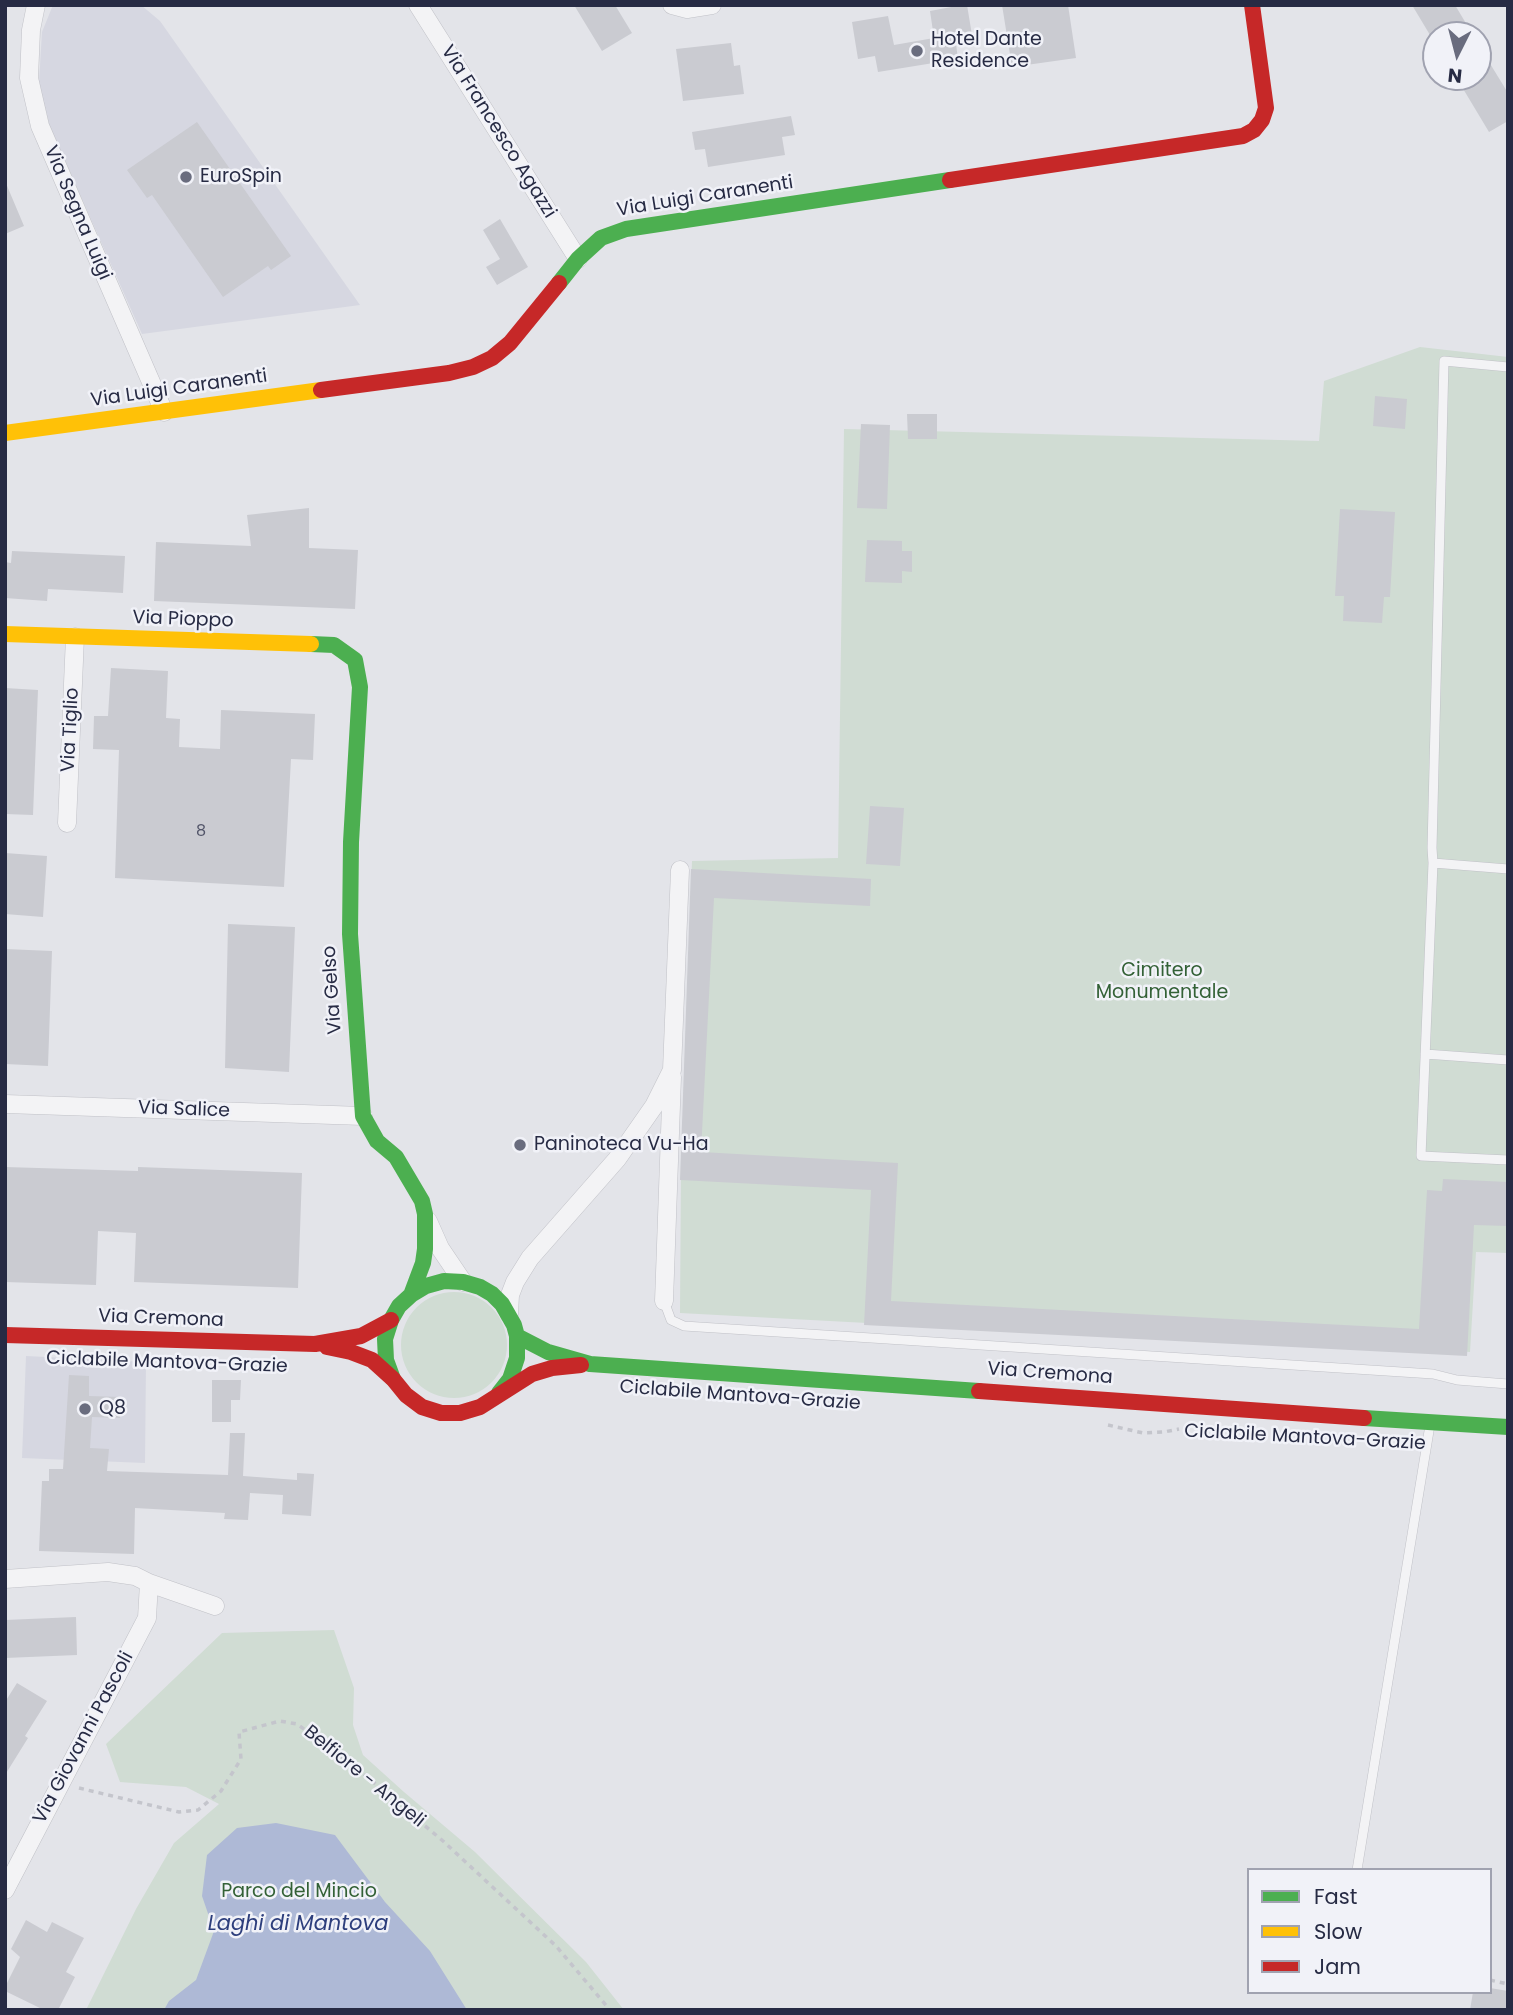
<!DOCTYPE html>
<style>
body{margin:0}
#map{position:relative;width:1513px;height:2015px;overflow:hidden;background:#e3e4e9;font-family:Poppins,sans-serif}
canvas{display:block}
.frame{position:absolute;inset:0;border:7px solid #272b44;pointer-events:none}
.legend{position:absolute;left:1247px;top:1868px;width:245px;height:126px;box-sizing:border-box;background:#f1f2f8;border:2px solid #a0a2b0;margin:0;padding:9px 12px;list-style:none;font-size:21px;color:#272b44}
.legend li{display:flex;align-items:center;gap:14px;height:35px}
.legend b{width:35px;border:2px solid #a0a2b0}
.north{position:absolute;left:1422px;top:21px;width:70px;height:70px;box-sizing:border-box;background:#f1f2f8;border:2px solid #a0a2b0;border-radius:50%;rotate:186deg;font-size:19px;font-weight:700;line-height:28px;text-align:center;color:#272b44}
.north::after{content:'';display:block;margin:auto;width:24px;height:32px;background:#696c7e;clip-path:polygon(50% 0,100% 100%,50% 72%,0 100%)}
</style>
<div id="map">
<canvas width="1513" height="2015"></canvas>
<div class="frame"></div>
<ul class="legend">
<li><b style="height:9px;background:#4caf50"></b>Fast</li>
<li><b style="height:9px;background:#ffc107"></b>Slow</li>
<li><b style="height:9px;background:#c62828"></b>Jam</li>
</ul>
<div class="north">N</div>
</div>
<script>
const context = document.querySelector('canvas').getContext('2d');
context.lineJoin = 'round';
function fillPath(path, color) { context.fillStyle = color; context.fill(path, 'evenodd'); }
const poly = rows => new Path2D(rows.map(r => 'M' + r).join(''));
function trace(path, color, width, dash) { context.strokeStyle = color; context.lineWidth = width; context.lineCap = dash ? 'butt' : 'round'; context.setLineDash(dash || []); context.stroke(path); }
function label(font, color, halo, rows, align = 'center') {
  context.font = font + ' Poppins,sans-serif'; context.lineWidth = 5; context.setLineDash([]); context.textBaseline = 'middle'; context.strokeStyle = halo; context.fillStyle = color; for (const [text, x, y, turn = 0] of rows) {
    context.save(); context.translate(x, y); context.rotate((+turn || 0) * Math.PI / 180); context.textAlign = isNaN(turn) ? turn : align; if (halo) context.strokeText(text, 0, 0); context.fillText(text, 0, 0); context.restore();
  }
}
fillPath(poly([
 [53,5,141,5,160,21,360,305,142,334,49,125,39,83,42,32],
 [26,1356,146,1362,145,1463,22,1458]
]), '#d6d7e1');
fillPath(poly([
 [1420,347,1508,357,1508,1253,1476,1252,1470,1352,886,1310,867,1323,680,1313,681,1170,692,861,838,858,844,429,1319,441,1324,381],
 '401 1345a53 53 0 1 1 106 0a53 53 0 1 1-106 0Z',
 [334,1630,354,1688,353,1725,363,1755,404,1792,475,1852,586,1962,624,2010,86,2010,136,1909,174,1843,219,1804,186,1787,120,1782,106,1744,222,1633]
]), '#d0dcd3');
fillPath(poly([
 [276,1823,335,1835,385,1902,430,1951,467,2010,164,2010,169,2001,196,1980,214,1931,202,1896,207,1855,237,1828]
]), '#aeb9d6');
fillPath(poly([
 [574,5,615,5,632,33,602,51],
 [962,5,967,5,973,41,956,44,958,59,878,72,875,56,858,59,852,22,888,16,894,45,934,38,930,11],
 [1002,5,1068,5,1076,58,1012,67],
 [1412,5,1455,5,1473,35,1430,35],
 [731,43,734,66,740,65,744,94,683,101,676,49],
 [1478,44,1508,93,1508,121,1489,132,1456,77,1478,77],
 [791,116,795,135,782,137,785,155,708,167,705,149,695,150,692,132],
 [197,122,291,256,271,270,268,266,223,297,152,195,147,198,127,170],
 [5,181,24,226,5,234],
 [500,219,528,267,497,285,486,267,500,259,483,230],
 [1375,396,1407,399,1405,429,1373,426],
 [907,414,937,414,937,439,908,439],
 [861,424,890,425,887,509,857,508],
 [309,508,309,548,358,550,355,609,154,601,156,542,251,546,247,515],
 [1340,509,1395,512,1390,597,1384,597,1382,623,1343,621,1344,596,1335,596],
 [867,540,902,541,902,551,912,551,912,572,902,571,902,583,865,582],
 [12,551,125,556,123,593,48,589,47,601,5,598,5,562,11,563],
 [111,668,168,671,166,718,180,719,179,747,220,749,221,710,315,714,313,760,291,759,284,887,115,878,119,750,93,749,94,716,108,716],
 [5,688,38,690,33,815,5,814],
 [870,806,904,808,900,866,866,864],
 [5,853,47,856,43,917,5,914],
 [691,869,871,879,870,906,714,898,701,1152,898,1163,891,1301,1419,1329,1427,1190,1442,1191,1443,1179,1508,1182,1508,1226,1474,1225,1467,1356,864,1325,871,1190,680,1180],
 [228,924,295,927,289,1072,225,1068],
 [5,949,52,951,48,1066,5,1064],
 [5,1167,138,1171,138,1167,302,1173,298,1288,134,1282,136,1233,98,1231,96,1285,5,1282],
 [69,1375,89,1376,89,1396,121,1397,120,1418,92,1417,90,1448,109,1449,107,1471,228,1475,230,1433,245,1433,243,1476,297,1480,297,1473,314,1474,311,1516,282,1514,283,1495,250,1493,248,1520,224,1519,225,1513,135,1508,134,1554,39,1551,42,1481,49,1481,49,1469,63,1469],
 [212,1380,241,1380,240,1400,231,1400,231,1422,212,1422],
 [76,1617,77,1655,5,1658,5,1620],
 [17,1683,47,1701,25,1736,28,1738,5,1775,5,1702],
 [26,1920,47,1932,52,1922,84,1938,66,1972,75,1977,58,2010,44,2010,5,1991,5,1987,20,1957,11,1949],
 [1490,1988,1508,1991,1508,2010,1470,2010,1473,1992,1490,1992]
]), '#cacbd1');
const lane = poly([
 [1508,367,1444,361,1432,848,1433,863,1508,869],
 [1433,863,1421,1156,1508,1160],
 [1425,1054,1508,1060],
 [664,1301,671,1320,684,1326,1433,1374,1457,1380,1508,1384],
 [1357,1870,1430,1425]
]);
const street = poly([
 [36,5,31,30,29,78,40,126,164,412],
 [418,5,578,259],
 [672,5,687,9,712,5],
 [67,823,75,637],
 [5,1104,363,1116],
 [428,1221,440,1248,463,1282],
 [664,1301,672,1077],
 [509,1314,510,1295,515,1282,530,1258,617,1159,654,1106,672,1070,680,870],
 [5,1579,108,1572,135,1576,149,1583,215,1606],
 [5,1890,147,1618,149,1583]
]);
trace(lane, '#c0c1c7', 10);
trace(street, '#c0c1c7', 19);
trace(poly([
 [1108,1425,1143,1433,1164,1432,1179,1429],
 [79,1788,179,1812,198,1810,221,1791,241,1759,239,1732,280,1721,297,1724,353,1765,443,1841,556,1946,610,2010],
 [1490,1980,1508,1984]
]), '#c4c5cc', 3.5, [5, 5]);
trace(lane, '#f3f3f5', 9);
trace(street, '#f3f3f5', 18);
trace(poly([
 [559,283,578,259,601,238,626,229,950,180],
 [311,644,334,645,355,660,360,687,351,842,350,934,363,1116,377,1141,396,1157,422,1201,425,1214,425,1249,423,1263,411,1295],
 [517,1336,548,1352,590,1364,979,1391],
 [393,1379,386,1360,385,1339,391,1320,399,1306,411,1295,426,1286,444,1281,463,1282,480,1287,492,1294,502,1304,514,1325,517,1336,517,1358,510,1379,499,1393],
 [1364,1418,1508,1427]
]), '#4caf50', 16);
trace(poly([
 [5,433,321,390],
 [5,634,311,644]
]), '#ffc107', 16);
trace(poly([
 [950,180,1243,136,1254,130,1262,120,1266,108,1252,5],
 [321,390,449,373,473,367,492,358,510,343,559,283],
 [5,1335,315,1344,361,1336,391,1320],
 [327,1347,351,1352,372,1360,393,1379,406,1395,422,1407,441,1413,460,1413,480,1407,532,1374,552,1368,581,1365],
 [979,1391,1364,1418]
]), '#c62828', 16);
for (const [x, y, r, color] of [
 [917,51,7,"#696c7e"],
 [186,177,7,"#696c7e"],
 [520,1145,7,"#696c7e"],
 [85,1409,7,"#696c7e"]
]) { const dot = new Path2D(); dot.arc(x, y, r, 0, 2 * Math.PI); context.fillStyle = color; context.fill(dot); trace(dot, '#f1f2f8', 2.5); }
label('16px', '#525569', null, [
 ["8",201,832]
]);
label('19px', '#272b44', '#f1f2f8', [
 ["Hotel Dante",931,40],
 ["Residence",931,62],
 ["EuroSpin",200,177],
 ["Paninoteca Vu-Ha",534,1145],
 ["Q8",99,1409]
], 'left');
label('19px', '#272b44', '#f1f2f8', [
 ["Via Francesco Agazzi",498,132,58],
 ["Via Luigi Caranenti",705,197,-9],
 ["Via Segna Luigi",77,213,67],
 ["Via Luigi Caranenti",179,389,-8],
 ["Via Pioppo",183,620,2],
 ["Via Tiglio",71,730,-87],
 ["Via Gelso",333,990,-94],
 ["Via Salice",184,1110,2],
 ["Via Cremona",161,1319,2],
 ["Ciclabile Mantova-Grazie",167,1363,2],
 ["Via Cremona",1050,1374,4],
 ["Ciclabile Mantova-Grazie",740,1396,4],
 ["Ciclabile Mantova-Grazie",1305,1438,3],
 ["Via Giovanni Pascoli",84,1738,-62],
 ["Belfiore - Angeli",364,1777,39]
]);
label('19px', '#336136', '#f1f2f8', [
 ["Cimitero",1162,971],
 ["Monumentale",1162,993],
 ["Parco del Mincio",299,1892]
]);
label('italic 21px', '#2d3e7c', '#f1f2f8', [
 ["Laghi di Mantova",298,1925]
]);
</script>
